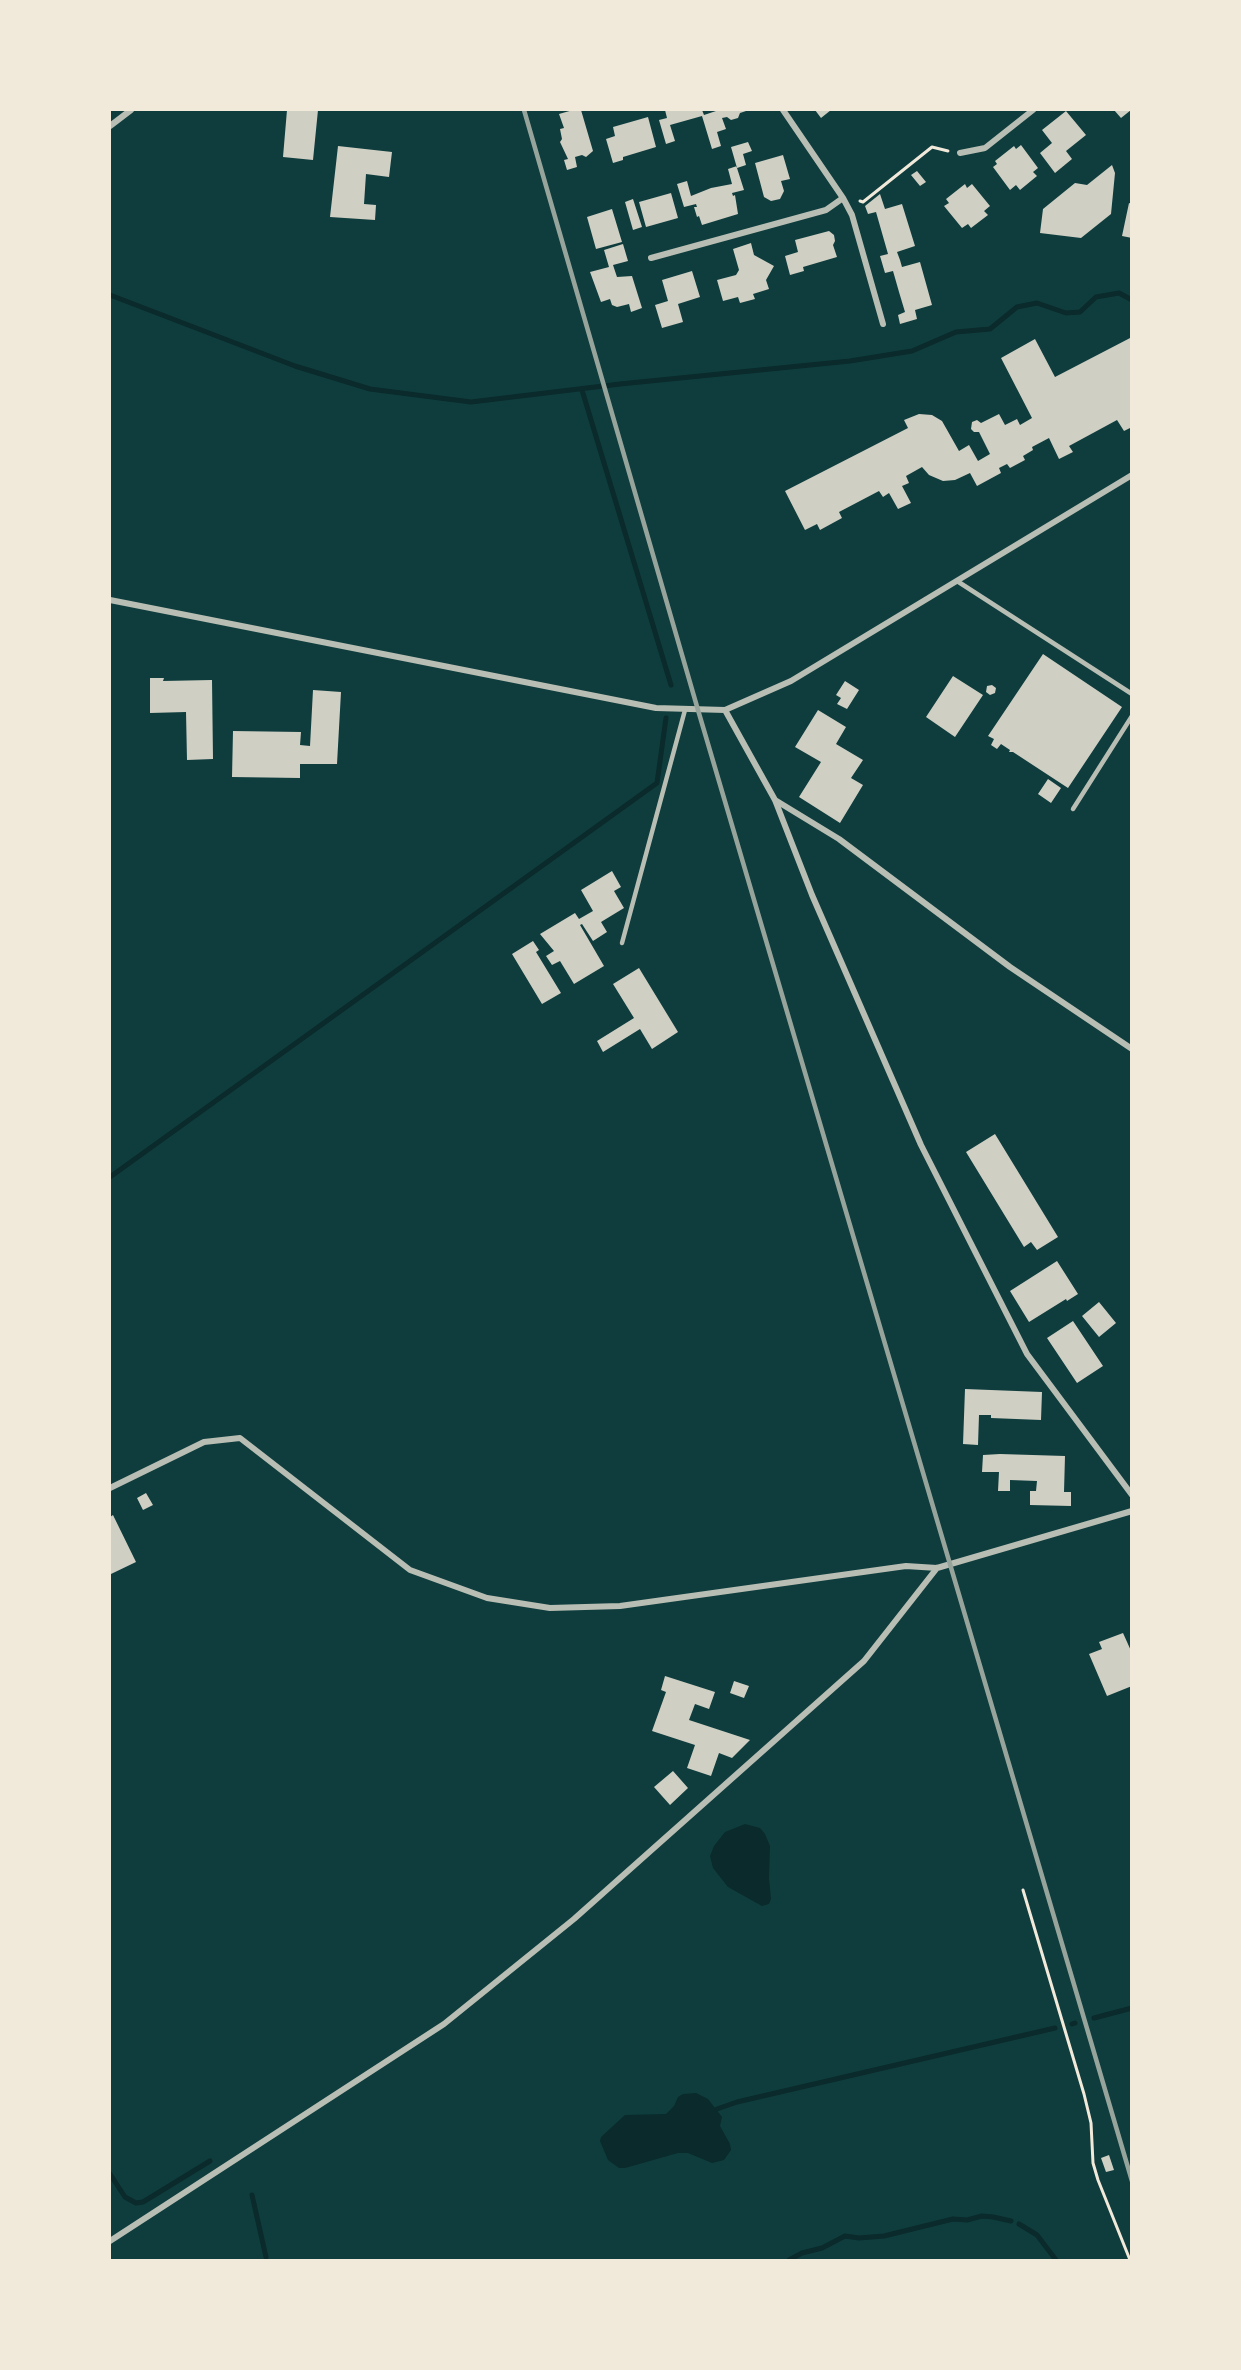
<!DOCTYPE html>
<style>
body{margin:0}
#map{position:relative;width:1241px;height:2370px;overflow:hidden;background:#0f3d3e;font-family:Montserrat,sans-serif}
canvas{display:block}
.frame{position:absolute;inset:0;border:111px solid #f1e9da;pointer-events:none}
</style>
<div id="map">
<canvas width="1241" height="2370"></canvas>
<div class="frame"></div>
</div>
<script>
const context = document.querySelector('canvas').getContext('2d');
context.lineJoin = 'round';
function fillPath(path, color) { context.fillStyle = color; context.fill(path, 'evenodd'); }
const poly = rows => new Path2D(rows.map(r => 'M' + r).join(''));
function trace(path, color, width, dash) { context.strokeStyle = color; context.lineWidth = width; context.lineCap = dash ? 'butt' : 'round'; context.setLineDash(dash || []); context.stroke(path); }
fillPath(poly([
 [745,1824,760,1828,765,1834,770,1846,769,1878,771,1899,769,1904,762,1906,728,1887,713,1868,710,1856,714,1846,725,1832],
 [696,2093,708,2099,722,2117,720,2126,730,2144,731,2150,724,2160,712,2163,688,2153,678,2153,625,2168,619,2168,608,2160,600,2141,601,2137,625,2115,666,2114,674,2106,678,2097,683,2094]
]), '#0a2a2b');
trace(poly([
 [110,295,295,366,370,389,471,402,620,384,850,361,912,351,956,332,990,329,1017,307,1037,303,1066,313,1080,312,1096,297,1119,293,1132,300],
 [582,390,671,685],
 [110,1177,657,783,666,718],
 [1094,2018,1132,2008],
 [1072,2024,1075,2023],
 [717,2109,737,2102,1055,2028],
 [110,2174,125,2197,136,2203,143,2202,210,2161],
 [252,2195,266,2257],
 [1019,2224,1037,2235,1056,2260],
 [789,2260,802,2253,822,2248,845,2236,859,2238,884,2236,953,2219,967,2220,982,2216,993,2217,1011,2221]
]), '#0a2a2b', 5);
fillPath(poly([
 [287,110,318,110,313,160,283,157],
 [573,110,581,110,593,151,586,157,582,155,575,157,577,167,567,170,564,160,568,159,560,142,562,139,560,129,564,128,559,114],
 [665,110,702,110,704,115,719,110,749,110,740,113,738,118,731,120,727,117,722,118,726,129,717,132,721,146,712,149,702,116,670,125,675,141,666,144,659,120,667,118],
 [815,110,831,110,821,118],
 [1114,110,1131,110,1121,118],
 [1066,111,1086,135,1066,151,1072,159,1055,173,1040,153,1052,143,1042,130],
 [648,117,656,147,623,157,623,160,613,163,606,139,615,136,613,127],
 [748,142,752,151,743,154,746,165,737,168,744,190,732,193,733,196,735,195,738,214,702,225,699,216,697,217,694,207,697,207,696,204,684,207,677,184,687,181,691,196,711,188,732,184,728,169,737,166,737,168,731,147],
 [1021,145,1038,168,1033,172,1037,176,1020,190,1016,185,1010,190,993,167,997,164,995,161,1014,146,1016,149],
 [338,146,392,152,389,177,366,174,364,204,376,205,375,220,330,217],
 [783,155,790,179,781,181,784,191,780,199,771,201,764,197,755,163],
 [1112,165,1115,173,1111,214,1081,238,1040,233,1043,209,1075,183,1087,185],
 [917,171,926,182,920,186,911,175],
 [965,184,967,188,972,184,990,206,984,211,988,215,971,228,968,224,962,228,944,206,949,203,946,199],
 [671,193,678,218,646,227,639,202],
 [880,194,885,209,902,204,915,246,897,252,900,260,902,267,920,262,932,305,915,310,917,319,900,324,898,315,905,312,899,292,893,271,885,273,880,256,888,254,876,212,868,214,865,206],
 [633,199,642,227,633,230,625,202],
 [1129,203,1132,204,1132,238,1122,236],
 [612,209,622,242,596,249,587,217],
 [829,231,834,235,835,241,833,245,837,257,803,267,804,271,790,275,785,256,798,252,795,240],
 [751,243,754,255,774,266,766,280,769,289,753,294,755,299,740,303,738,297,723,301,717,280,736,275,739,270,733,249],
 [623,244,628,261,613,265,617,277,632,276,642,308,631,312,629,304,617,307,612,305,610,299,601,302,590,272,609,267,604,250],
 [692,271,700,297,678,304,683,322,662,328,655,305,668,301,662,280],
 [1132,337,1132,427,1124,431,1117,420,1069,446,1073,452,1059,459,1049,438,1032,447,1033,450,1023,456,1025,460,1010,468,1007,464,999,468,1001,473,977,486,970,473,955,480,943,481,929,475,922,467,906,476,909,483,902,486,911,503,898,509,889,493,883,497,879,491,839,512,842,518,820,530,817,524,805,530,785,491,908,428,904,420,919,414,932,415,942,421,959,451,969,445,978,461,990,454,979,432,974,432,971,429,972,422,977,420,981,423,999,414,1005,425,1017,419,1020,425,1032,418,1001,358,1035,339,1055,377],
 [1043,654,1122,707,1068,788,1013,752,1009,752,1010,750,1001,744,997,749,991,745,994,739,988,736],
 [953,676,983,695,955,737,926,717],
 [150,678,164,678,163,681,212,680,213,759,187,760,186,712,150,713],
 [845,681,859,690,847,709,837,704,841,698,836,695],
 [992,685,996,688,995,693,990,695,986,692,987,686],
 [313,690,341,692,337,764,300,764,300,778,232,777,233,731,301,732,300,745,310,746],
 [818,710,846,727,836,744,863,760,851,778,863,785,840,823,799,797,821,762,795,747],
 [1048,779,1061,788,1051,803,1038,794],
 [612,871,621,887,614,891,624,908,601,922,607,932,593,941,582,924,580,925,604,966,574,984,560,961,552,965,546,956,554,951,540,934,575,913,579,919,593,911,581,890],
 [533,941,539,950,536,952,561,993,542,1004,512,954],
 [639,968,678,1032,652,1049,640,1029,603,1052,597,1041,634,1018,613,984],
 [995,1134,1058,1237,1037,1250,1031,1242,1024,1247,966,1152],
 [1057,1261,1078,1294,1067,1301,1066,1299,1029,1322,1010,1291],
 [1099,1302,1116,1323,1099,1337,1082,1316],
 [1073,1321,1103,1366,1077,1383,1047,1338],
 [965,1389,1042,1392,1041,1420,991,1418,991,1415,979,1415,978,1445,963,1444],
 [1000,1454,1065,1456,1064,1492,1071,1492,1071,1506,1030,1505,1030,1491,1036,1491,1037,1481,1010,1480,1010,1491,998,1491,999,1472,982,1472,983,1455],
 [146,1493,153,1505,143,1510,137,1498],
 [113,1515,136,1562,111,1574,110,1517],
 [1123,1633,1132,1653,1132,1686,1107,1696,1089,1654,1102,1649,1099,1642],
 [665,1676,715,1692,709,1709,695,1704,689,1720,750,1740,732,1758,719,1753,711,1776,687,1768,695,1745,652,1731,666,1692,661,1690],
 [734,1681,749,1686,744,1698,730,1693],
 [673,1771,688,1788,670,1805,654,1787],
 [1109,2155,1114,2170,1106,2172,1101,2158]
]), '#cfcfc3');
trace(poly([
 [860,201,863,202,932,147,948,151],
 [1023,1890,1084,2094,1091,2123,1093,2163,1098,2180,1130,2260]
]), '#f1e9da', 3);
trace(poly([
 [957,581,1132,694],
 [1073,809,1132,716],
 [622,943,685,710]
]), '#b8beb3', 4.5);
trace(poly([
 [110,126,131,110],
 [960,153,985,148,1033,110],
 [843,198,852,215,883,324],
 [651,258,826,210,843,198,783,110],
 [110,600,656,708,725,710,791,681,1132,475],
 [725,710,775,800,812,895,921,1145,1027,1354,1132,1495],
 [775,800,839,839,1010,967,1132,1049],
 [110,1488,204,1442,240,1438,410,1570,487,1598,550,1608,620,1606,906,1566,937,1568,1132,1511],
 [110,2241,444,2024,574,1919,864,1661,937,1568]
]), '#b8beb3', 6);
trace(poly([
 [524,110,698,710,1132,2181]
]), '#97a49c', 4.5);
</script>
